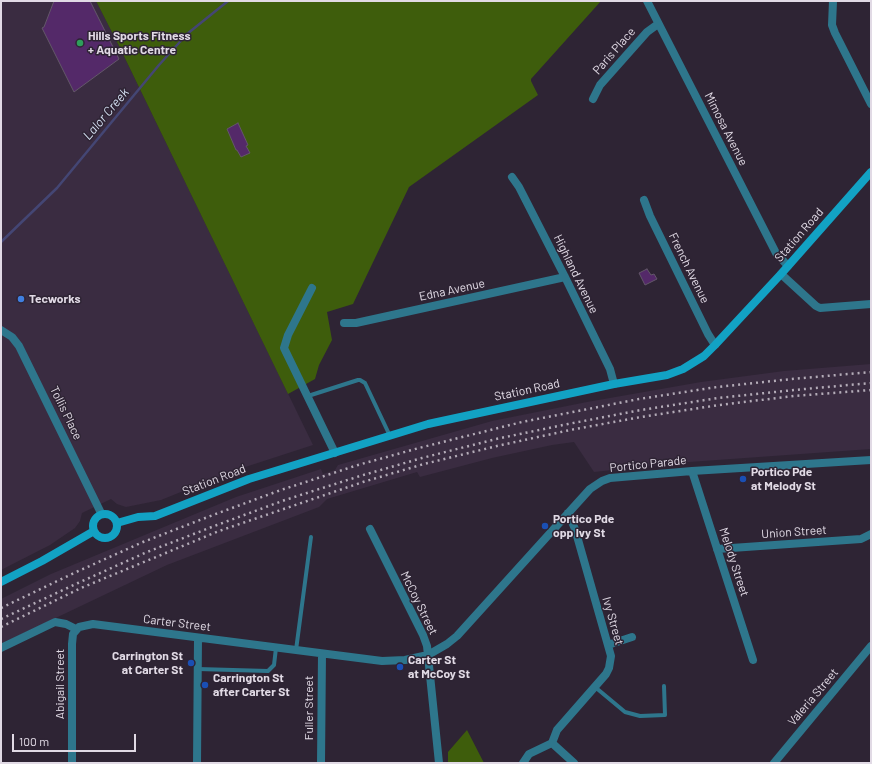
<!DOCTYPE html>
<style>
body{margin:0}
#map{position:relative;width:872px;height:764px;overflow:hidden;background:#2e2434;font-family:Barlow,sans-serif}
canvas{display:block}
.frame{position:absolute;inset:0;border:2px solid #e1dae5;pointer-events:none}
.scale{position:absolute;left:12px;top:734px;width:124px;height:18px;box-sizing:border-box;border:2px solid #e1dae5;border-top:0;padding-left:5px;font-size:12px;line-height:14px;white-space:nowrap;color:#e1dae5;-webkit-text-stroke:3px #2e2434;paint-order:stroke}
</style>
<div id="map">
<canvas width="872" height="764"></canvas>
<div class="frame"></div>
<div class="scale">100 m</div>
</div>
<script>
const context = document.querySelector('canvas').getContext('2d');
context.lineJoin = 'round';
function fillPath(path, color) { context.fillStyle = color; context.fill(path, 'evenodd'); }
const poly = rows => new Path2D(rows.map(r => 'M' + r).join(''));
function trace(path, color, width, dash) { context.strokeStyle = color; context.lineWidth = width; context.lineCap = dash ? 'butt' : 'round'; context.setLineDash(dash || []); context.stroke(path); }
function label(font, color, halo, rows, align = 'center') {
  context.font = font + ' Barlow,sans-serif'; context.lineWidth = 3; context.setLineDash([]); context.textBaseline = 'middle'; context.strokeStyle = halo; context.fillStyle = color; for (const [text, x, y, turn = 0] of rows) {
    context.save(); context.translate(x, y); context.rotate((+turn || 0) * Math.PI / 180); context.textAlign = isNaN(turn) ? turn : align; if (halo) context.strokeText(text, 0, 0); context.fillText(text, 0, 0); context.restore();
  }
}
fillPath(poly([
 [1,1,96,1,118,44,313,445,233,471,161,500,126,507,117,504,111,499,82,513,80,521,75,528,50,545,1,570],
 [871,364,871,449,689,462,594,472,574,442,552,445,492,458,420,477,417,472,327,499,319,507,167,565,1,644,1,599,51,574,236,497,321,469,323,474,335,470,338,465,492,421,587,402,701,382,784,371]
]), '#3a2c41');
fillPath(poly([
 [96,1,601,1,531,79,531,81,538,95,409,187,353,304,327,312,332,340,319,365,315,379,288,394,118,44],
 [467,730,484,763,448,763,448,752]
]), '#3e5d0c');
trace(poly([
 [1,242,57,188,159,65,187,34,228,1]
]), '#444674', 2.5);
const building = poly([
 [54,1,90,1,119,59,74,92,42,28,44,27,54,1],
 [238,123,248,145,246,146,250,153,241,157,237,150,236,150,227,129,238,123],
 [647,269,651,275,654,274,657,279,645,285,639,273,647,269]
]);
fillPath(building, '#542969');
trace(building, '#635769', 1);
trace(poly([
 [308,396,358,380,360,380,365,383,390,436],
 [296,650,311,537],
 [198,669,268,671,274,665,276,648],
 [595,687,625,712,640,716,665,715,664,686]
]), '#2e768c', 4);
trace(poly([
 [647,1,776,253,788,266],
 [833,1,832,25,835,33,871,104],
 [593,99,600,85,647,32,658,24],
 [512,177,519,187,565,277,610,369,614,384],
 [644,200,650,216,708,334,715,345],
 [781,274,816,306,820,308,871,304],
 [312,288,288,335,284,348,335,453],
 [344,323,356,323,565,277],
 [1,330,12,337,19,346,101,513],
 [692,471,753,660],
 [370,529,423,635,427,646,439,763],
 [717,549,861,539,871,534],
 [608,645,632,637],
 [1,648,55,622,66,624,76,629],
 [552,743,557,730,606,674,609,668,611,656,575,529,568,513],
 [552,743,574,763],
 [72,763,72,644,73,634,79,627,93,624,382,661,405,660,428,655,447,644,457,636,590,489,602,481,610,478,692,471,871,460],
 [197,763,198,638],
 [321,763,322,654],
 [523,763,529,754,552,743],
 [774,763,871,646]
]), '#2e768c', 8);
trace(poly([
 '93 526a12 12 0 1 1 24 0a12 12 0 1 1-24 0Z',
 [117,523,138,517,155,516,249,479,428,424,614,384,667,375,683,369,704,356,715,345,781,274,871,172],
 [1,582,42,561,94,531]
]), '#12a2c4', 8);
trace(poly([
 [1,608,74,573,143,542,213,515,281,490,358,465,419,448,522,422,639,399,717,387,792,379,871,372],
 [1,619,78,583,147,552,217,525,285,500,360,476,422,458,496,439,568,424,641,410,718,398,794,390,871,383],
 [1,627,81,588,219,531,363,482,424,464,497,446,570,430,641,417,719,405,794,396,871,390]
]), '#b4acb8', 2.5, [2, 4]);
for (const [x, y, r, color] of [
 [80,43,4,"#2e9e5b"],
 [21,299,4,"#3f7fe0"],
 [743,479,4,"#1a4fb4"],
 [545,526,4,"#1a4fb4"],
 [191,663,4,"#1a4fb4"],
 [400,667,4,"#1a4fb4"],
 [205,685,4,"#1a4fb4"]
]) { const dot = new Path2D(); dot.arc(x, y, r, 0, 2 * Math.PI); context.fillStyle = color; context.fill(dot); trace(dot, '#2e2434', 1.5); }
label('bold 12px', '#e1dae5', '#2e2434', [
 ["Hills Sports Fitness",88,36],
 ["+ Aquatic Centre",88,50],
 ["Tecworks",29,299],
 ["Portico Pde",751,472],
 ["at Melody St",751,486],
 ["Portico Pde",553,519],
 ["opp Ivy St",553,533],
 ["Carrington St",183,656,"right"],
 ["at Carter St",183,670,"right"],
 ["Carter St",408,660],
 ["at McCoy St",408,674],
 ["Carrington St",213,678],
 ["after Carter St",213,692]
], 'left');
label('12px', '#e1dae5', '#2e2434', [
 ["Paris Place",614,51,-49],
 ["Mimosa Avenue",726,129,63],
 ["Station Road",799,235,-49],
 ["French Avenue",689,268,64],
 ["Highland Avenue",576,274,64],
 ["Edna Avenue",452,290,-12],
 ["Station Road",527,390,-12],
 ["Tollis Place",66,413,64],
 ["Portico Parade",648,464,-6],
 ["Station Road",214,480,-21],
 ["Union Street",794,532,-4],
 ["Melody Street",734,562,72],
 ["McCoy Street",419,603,64],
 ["Ivy Street",613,621,74],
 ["Carter Street",177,623,7],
 ["Abigail Street",60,684,-90],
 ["Valeria Street",813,697,-50],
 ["Fuller Street",309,708,-90]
]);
label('italic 13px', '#d4dff2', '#2e2434', [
 ["Lalor Creek",106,114,-50]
]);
</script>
